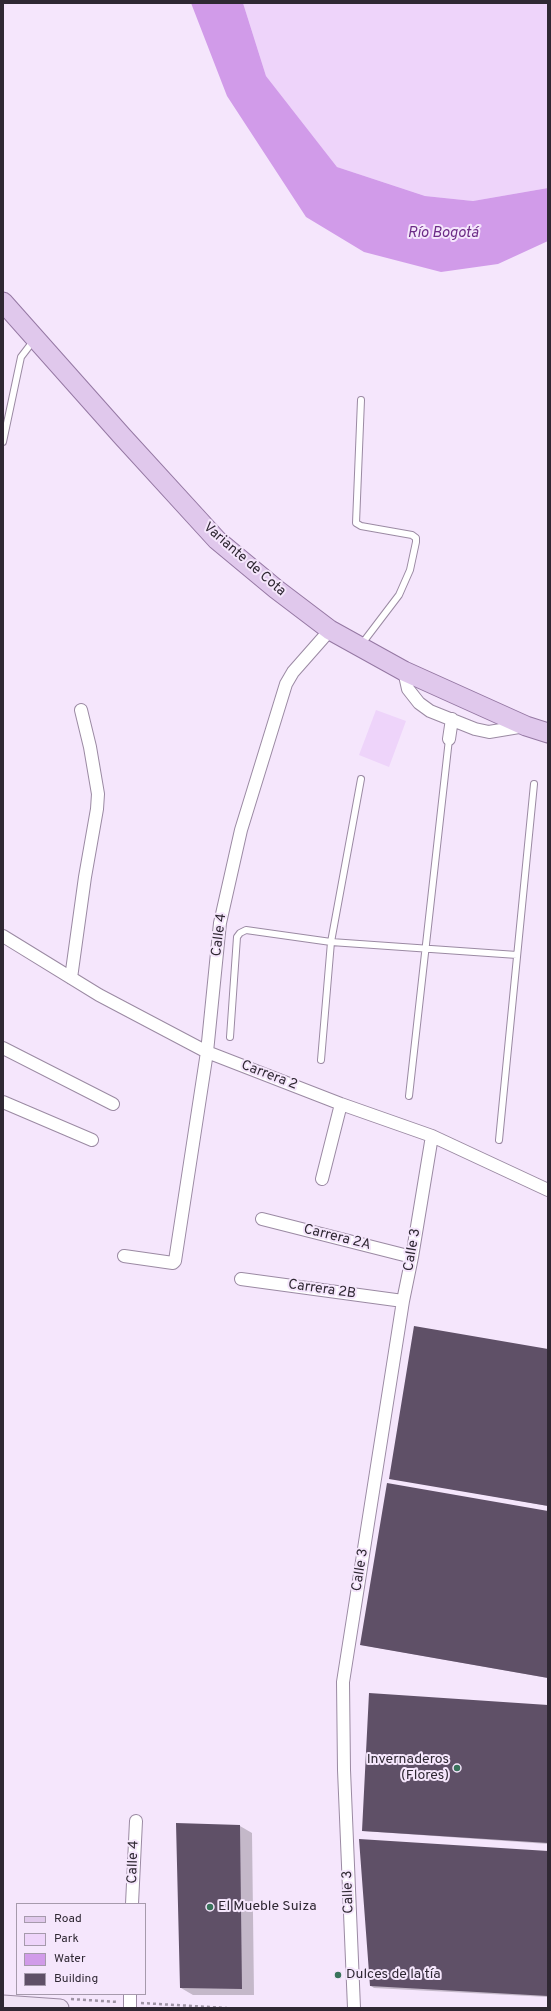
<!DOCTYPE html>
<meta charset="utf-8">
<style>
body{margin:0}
#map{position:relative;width:551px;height:2011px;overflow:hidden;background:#f5e6fc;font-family:Overpass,sans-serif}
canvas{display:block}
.frame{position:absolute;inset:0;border:4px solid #2f2833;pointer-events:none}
.legend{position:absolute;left:16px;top:1903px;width:130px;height:92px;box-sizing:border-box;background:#f5e6fc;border:1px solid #a69aac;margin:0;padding:5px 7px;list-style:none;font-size:12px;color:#2f2833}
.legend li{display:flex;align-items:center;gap:8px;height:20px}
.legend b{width:20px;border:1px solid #a69aac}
</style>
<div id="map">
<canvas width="551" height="2011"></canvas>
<div class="frame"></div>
<ul class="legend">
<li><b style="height:5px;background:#e0c8ec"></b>Road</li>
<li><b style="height:11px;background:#eed4fa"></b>Park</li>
<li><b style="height:11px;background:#d19be9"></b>Water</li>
<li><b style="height:11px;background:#5f5067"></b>Building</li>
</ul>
</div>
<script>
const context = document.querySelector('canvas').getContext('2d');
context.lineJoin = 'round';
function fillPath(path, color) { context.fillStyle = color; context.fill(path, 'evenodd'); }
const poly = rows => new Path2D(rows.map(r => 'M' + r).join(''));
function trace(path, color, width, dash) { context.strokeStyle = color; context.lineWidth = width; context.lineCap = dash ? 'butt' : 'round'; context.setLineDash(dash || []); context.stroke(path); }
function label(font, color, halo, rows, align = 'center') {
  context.font = font + ' Overpass,sans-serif'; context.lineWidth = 4; context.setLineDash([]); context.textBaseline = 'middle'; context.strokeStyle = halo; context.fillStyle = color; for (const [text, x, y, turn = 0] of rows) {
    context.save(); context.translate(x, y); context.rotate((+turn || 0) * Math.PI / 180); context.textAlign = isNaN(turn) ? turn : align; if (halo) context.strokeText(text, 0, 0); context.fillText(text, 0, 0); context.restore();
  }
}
fillPath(poly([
 [243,3,548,3,548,188,473,201,425,196,337,167,266,76],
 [376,710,406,721,389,767,359,755]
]), '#eed4fa');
fillPath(poly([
 [191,3,243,3,266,76,337,167,425,196,473,201,548,188,548,241,498,264,441,272,364,252,306,217,227,96]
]), '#d19be9');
fillPath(poly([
 [548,1350,548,1506,390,1478],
 [548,1512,548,1678,361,1645],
 [548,1706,548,1844,363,1831],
 [177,1824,240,1826,252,1833,254,1995,193,1995,181,1988],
 [548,1852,548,1997,374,1988,371,1986]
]), '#0003');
fillPath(poly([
 [414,1326,548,1349,548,1506,389,1479],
 [387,1483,548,1511,548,1678,360,1645],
 [369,1693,548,1705,548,1843,362,1831],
 [176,1823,240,1825,242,1989,180,1988],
 [359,1839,548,1851,548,1996,370,1986]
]), '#5f5067');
const lane = poly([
 [3,442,21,357,34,340],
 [361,645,399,595,410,570,416,542,416,538,412,535,361,526,356,523,361,400],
 [230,1037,237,937,240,933,246,930,331,942,517,955],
 [321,1060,331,942,361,779],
 [409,1096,449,739],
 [499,1140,534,784]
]);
const street = poly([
 [404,671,408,689,419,703,430,711,475,729,489,732,525,726],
 [449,739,452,719],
 [3,936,99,995,207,1052,341,1104,432,1136,548,1190],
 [71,978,85,877,97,809,98,794,90,747,81,710],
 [3,1048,113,1104],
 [3,1102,92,1140],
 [322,1179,341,1104],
 [262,1219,412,1257],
 [124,1256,173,1263,175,1261,207,1052,220,923,241,830,286,684,293,672,330,630],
 [241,1279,403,1301],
 [132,1904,136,1821],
 [130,2008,130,1994],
 [354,2008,344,1770,343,1682,403,1301,412,1257,432,1136]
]);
const secondary = poly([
 [3,2004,60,2008]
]);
const primary = poly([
 [3,302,122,436,217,540,276,589,330,630,404,671,526,726,548,733]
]);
trace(lane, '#9b8aa3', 8);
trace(street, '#9b8aa3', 14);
trace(secondary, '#9b8aa3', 19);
trace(primary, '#9578a3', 21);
trace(poly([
 [71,1999,118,2002],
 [141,2003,227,2008]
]), '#9f94a5', 2.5, [3, 3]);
trace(lane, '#fff', 6);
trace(street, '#fff', 12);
trace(secondary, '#f0e3f5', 17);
trace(primary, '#e0c8ec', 19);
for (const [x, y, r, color] of [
 [457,1768,4,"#39735b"],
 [210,1907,4,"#39735b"],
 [338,1975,4,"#39735b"]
]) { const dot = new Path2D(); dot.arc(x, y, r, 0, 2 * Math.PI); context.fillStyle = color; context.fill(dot); trace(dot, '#f5e6fc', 1.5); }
label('14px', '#2f2833', '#f5e6fc', [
 ["Variante de Cota",244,560,41],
 ["Calle 4",220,935,-83],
 ["Carrera 2",269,1076,21],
 ["Carrera 2A",337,1238,14],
 ["Calle 3",413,1250,-80],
 ["Carrera 2B",322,1290,8],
 ["Calle 3",361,1570,-81],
 ["Calle 4",134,1862,-88],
 ["Calle 3",349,1892,-92]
]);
label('14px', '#2f2833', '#f5e6fc', [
 ["Invernaderos",449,1760,"right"],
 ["(Flores)",449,1776,"right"],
 ["El Mueble Suiza",218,1907],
 ["Dulces de la tía",346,1975]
], 'left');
label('italic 15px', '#6c2b86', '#f5e6fc', [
 ["Río Bogotá",443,234]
]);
</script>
